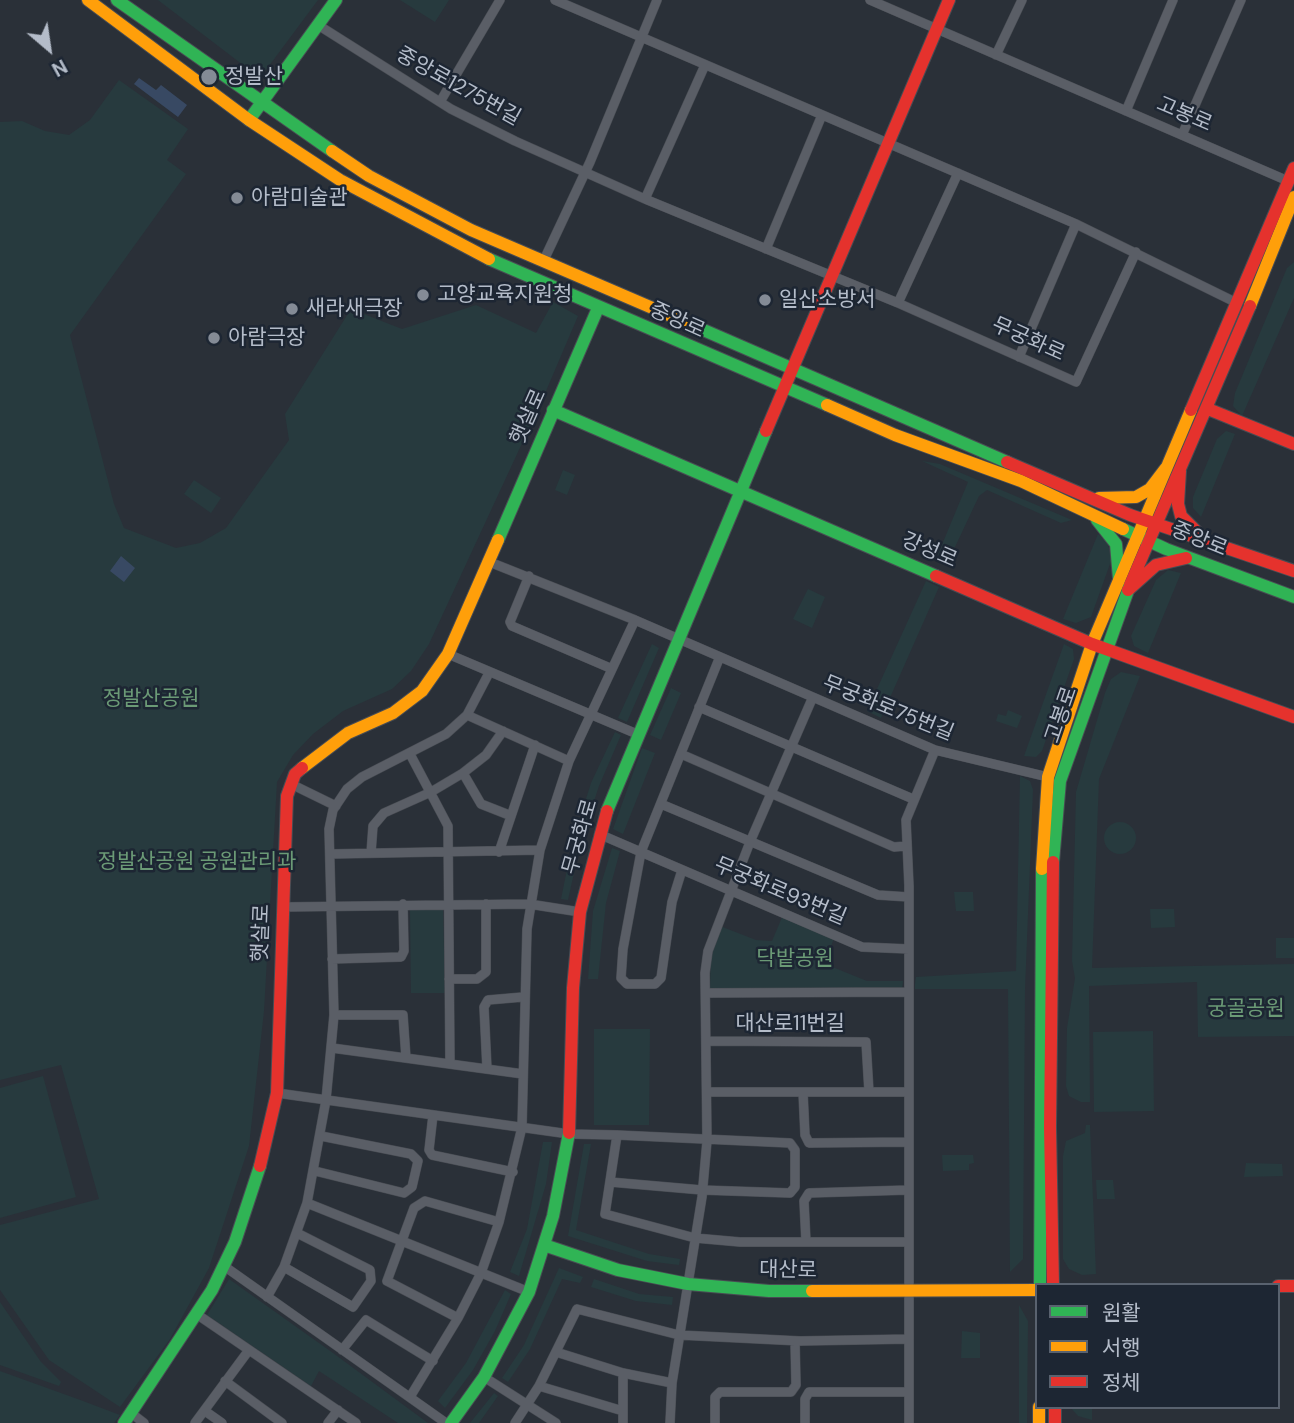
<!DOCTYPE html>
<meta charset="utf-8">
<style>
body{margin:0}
#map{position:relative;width:1294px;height:1423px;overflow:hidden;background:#2a3038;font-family:"DM Sans","Noto Sans KR",sans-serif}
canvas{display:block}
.legend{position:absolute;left:1035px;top:1283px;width:245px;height:126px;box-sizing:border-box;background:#1d2633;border:2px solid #59626f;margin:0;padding:9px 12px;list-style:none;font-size:21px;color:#b4bcc9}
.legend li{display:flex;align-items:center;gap:14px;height:35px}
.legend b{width:35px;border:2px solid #59626f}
.north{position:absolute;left:14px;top:14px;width:70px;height:70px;-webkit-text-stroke:5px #1d2633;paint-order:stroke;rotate:151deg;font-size:19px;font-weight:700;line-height:28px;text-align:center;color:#b4bcc9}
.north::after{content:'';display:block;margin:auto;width:24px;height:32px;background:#b4bcc9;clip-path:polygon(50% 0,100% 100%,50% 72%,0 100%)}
</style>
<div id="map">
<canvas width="1294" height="1423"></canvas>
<ul class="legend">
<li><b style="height:9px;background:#30b455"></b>원활</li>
<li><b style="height:9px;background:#ff9f0a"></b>서행</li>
<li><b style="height:9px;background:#e5322d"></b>정체</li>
</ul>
<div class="north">N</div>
</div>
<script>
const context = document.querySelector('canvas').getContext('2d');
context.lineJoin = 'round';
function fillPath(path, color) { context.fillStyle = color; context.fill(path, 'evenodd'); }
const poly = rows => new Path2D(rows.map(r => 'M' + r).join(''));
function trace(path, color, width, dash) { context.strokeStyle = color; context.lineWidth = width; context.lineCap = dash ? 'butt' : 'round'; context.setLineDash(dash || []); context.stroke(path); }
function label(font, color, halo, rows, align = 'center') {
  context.font = font + ' "DM Sans","Noto Sans KR",sans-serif'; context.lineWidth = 5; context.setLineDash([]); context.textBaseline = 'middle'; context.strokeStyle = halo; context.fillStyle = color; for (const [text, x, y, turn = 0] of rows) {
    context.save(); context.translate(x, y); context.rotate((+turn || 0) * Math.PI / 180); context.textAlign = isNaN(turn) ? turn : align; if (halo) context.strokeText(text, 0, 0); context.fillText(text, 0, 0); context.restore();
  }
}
fillPath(poly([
 [158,0,318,0,260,78],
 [400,0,449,0,435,22],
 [119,80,188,129,167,160,186,174,70,335,114,504,124,528,176,548,200,543,226,528,289,440,285,414,351,309,402,329,476,305,536,333,553,302,578,316,543,398,429,644,411,671,392,689,343,711,313,734,293,755,277,782,264,1011,249,1146,209,1268,170,1339,120,1407,49,1360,0,1290,0,1225,99,1199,61,1065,0,1080,0,122,22,121,45,131,69,135,90,120],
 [1294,262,1294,298,1242,416,1233,406,1235,393,1287,268],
 [1226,431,1235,434,1201,517,1193,508,1193,497,1217,439],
 [922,461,940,464,1072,520,1061,523,987,490,979,496,947,564,936,559,968,482],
 [563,470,575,475,567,495,555,490],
 [194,480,221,498,211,513,184,494],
 [1098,534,1108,542,1111,561,1091,617,1076,623,1063,619],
 [1168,570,1181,573,1148,653,1134,646,1131,636,1156,580],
 [926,581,939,587,881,718,867,711],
 [808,589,825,597,812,628,793,619],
 [652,644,659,648,627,722,618,718],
 [1064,644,1073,649,1074,659,1042,751,1036,757,1024,756],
 [1121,672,1140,676,1099,779,1092,968,1294,964,1294,1036,1198,1037,1197,982,1089,986,1090,1102,1081,1102,1069,1096,1066,1086,1067,1028,1075,978,1072,961,1076,792,1105,693,1111,679],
 [671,688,681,693,661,740,650,735],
 [1008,710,1022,716,1017,728,996,721,998,714,1006,716],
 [615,732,621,735,599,786,581,841,568,900,561,899,573,840,591,783],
 [642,748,655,753,623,834,613,829],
 [1020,776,1030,781,1033,790,1025,989,1023,1259,1010,1272,1008,989,915,989,915,984,916,977,1016,971],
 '1104 838a16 16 0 1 1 32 0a16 16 0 1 1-32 0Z',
 [612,848,620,851,606,903,598,979,588,979,593,911],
 [954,892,973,892,974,911,956,911],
 [443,908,445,993,411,993,410,909],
 [1150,909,1174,909,1175,927,1151,928],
 [783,915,834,938,825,964,867,981,903,981,902,989,710,990,711,951,720,926,756,940,772,941],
 [1276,938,1294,938,1294,958,1276,958],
 [594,1029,650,1029,649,1125,594,1125],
 [1153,1031,1154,1111,1094,1112,1093,1032],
 [43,1076,76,1197,0,1218,0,1088],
 [1086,1125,1090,1125,1096,1274,1082,1275,1069,1269,1063,1259,1063,1156,1066,1141,1085,1133],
 [543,1142,552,1142,546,1184,519,1276,510,1272,527,1229],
 [584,1144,591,1144,576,1230,649,1254,680,1259,679,1265,647,1261,568,1236],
 [942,1155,973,1155,974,1163,969,1164,969,1170,943,1171],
 [1246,1163,1282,1164,1283,1176,1244,1177],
 [1096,1180,1113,1180,1115,1199,1097,1199],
 [559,1268,583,1277,580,1283,562,1279,530,1349,508,1382,502,1378,524,1345],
 [229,1279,333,1353,428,1423,398,1423,319,1371,311,1386,207,1315],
 [594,1279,639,1294,673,1297,672,1305,636,1301,591,1287],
 [505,1290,511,1294,495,1331,473,1370,445,1408,438,1401,466,1363],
 [0,1302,41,1362,61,1382,59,1386,0,1365],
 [1019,1305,1028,1321,1027,1423,1019,1423],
 [962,1331,980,1333,980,1358,961,1358],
 [0,1371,83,1401,120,1415,114,1423,0,1423],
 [494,1393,498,1396,479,1423,470,1423],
 [1070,1407,1092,1407,1092,1420,1078,1416]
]), '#273a3e');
fillPath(poly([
 [139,78,156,90,161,85,187,105,178,117,134,84],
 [121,556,135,568,124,582,110,571]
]), '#384963');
const street = poly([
 [555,0,1076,224,1237,303],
 [870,0,1288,181],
 [318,25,451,109,515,141,645,199,898,303,1076,382,1136,252],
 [996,55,1022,0],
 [440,102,500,0],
 [1126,111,1173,0],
 [1182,135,1241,0],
 [645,199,705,65],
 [766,249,822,115],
 [543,262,590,162,657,0],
 [898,303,958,173],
 [1019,357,1076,224],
 [487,561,635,620,935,750,1048,777],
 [529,576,510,622,512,626,610,668],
 [448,654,637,734],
 [699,707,913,799],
 [467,715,569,761],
 [410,754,448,826,450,1064],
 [681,754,894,847,906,846],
 [463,773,481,804,509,815],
 [291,784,336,806],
 [661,804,878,895,909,897],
 [599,834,862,947,909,949],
 [499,852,535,745],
 [371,853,373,826,384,813,431,792,463,773,486,755,503,731],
 [331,854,540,850],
 [682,870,672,902,661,978,655,984,627,984,621,978,623,949,641,852,719,659],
 [283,907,529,904,580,912],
 [332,959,401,957,404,951,403,904],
 [449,979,477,979,486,972,486,904],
 [706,993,908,992],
 [334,1015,403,1015,406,1058],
 [707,1041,866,1042,869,1092],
 [332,1048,523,1074],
 [487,1069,484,1007,488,1000,523,997],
 [707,1092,908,1092],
 [803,1092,805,1135,809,1143,908,1142],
 [277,1093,569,1134,617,1135],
 [433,1115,429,1150,432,1155,513,1172],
 [315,1171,404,1193,412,1187,418,1161,411,1154,321,1136],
 [610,1182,702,1190,790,1193,795,1187,795,1150,790,1143,617,1135,605,1214,695,1238,740,1242,909,1242],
 [307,1203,529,1292],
 [806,1242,804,1201,809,1193,908,1190],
 [224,1266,446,1423],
 [284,1267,353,1307,371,1281,370,1270,297,1233],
 [267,1297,284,1267,307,1203,326,1100,334,1015,329,829,333,810,347,789,362,777,446,734,467,715,489,673],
 [198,1315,356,1423],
 [458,1318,387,1281,414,1208,425,1201,499,1222],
 [342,1350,366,1320,433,1361],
 [556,1352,623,1373,672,1383],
 [484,1377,556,1423],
 [225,1381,282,1423],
 [539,1386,623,1411],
 [410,1397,458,1318,481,1273,499,1222,522,1127,527,929,540,850,569,761,635,620],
 [205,1411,222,1423],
 [131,1413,144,1423],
 [195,1423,249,1350],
 [328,1423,338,1410],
 [515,1423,539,1386,577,1309,679,1335,800,1341,909,1339],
 [623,1423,623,1373],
 [670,1423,672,1383,702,1197,707,1141,705,973,708,951,750,842,812,699],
 [715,1423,715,1397,720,1392,791,1392,796,1385,795,1341],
 [805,1423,805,1399,809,1392,908,1392],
 [909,1423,909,886,906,820,935,750]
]);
const fast = poly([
 [117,0,332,151],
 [249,120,336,0],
 [489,259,827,405],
 [692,325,1007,462],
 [553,410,936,576],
 [1097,520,1116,544,1119,579],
 [1123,529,1166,549,1294,597],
 [498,540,598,308],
 [607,811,766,431],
 [1053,862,1060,781,1130,585],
 [544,1245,618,1270,688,1284,769,1291,812,1291],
 [1040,1285,1042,869],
 [124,1423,212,1290,235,1242,260,1166],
 [451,1423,484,1377,529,1292,553,1216,569,1133]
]);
const slow = poly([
 [88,0,249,120,340,180,489,259],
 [332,151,369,176,471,230,692,325],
 [1250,306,1294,197],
 [827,405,895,435,1021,481,1123,529],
 [1099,498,1136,497,1150,489,1166,468],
 [302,768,348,733,393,713,422,691,448,654,498,540],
 [1042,869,1048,777,1092,644,1191,410],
 [812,1291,1037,1290],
 [1039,1407,1039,1423]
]);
const jam = poly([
 [1208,409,1294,444],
 [1191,410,1294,168],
 [766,431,949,0],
 [1007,462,1130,515,1294,571],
 [1180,471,1178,504,1181,516,1200,535],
 [936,576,1092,644,1294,717],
 [1130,585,1250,306],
 [1128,590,1156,565,1186,558],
 [1053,862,1050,1127,1053,1285],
 [569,1133,573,988,580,912,607,811],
 [260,1166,277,1093,287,796,295,774,302,768],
 [1278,1286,1294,1286],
 [1055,1407,1055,1423]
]);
trace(street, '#484c53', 10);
trace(fast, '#484c53', 14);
trace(slow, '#484c53', 14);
trace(jam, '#484c53', 14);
trace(street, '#5a5e66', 9);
trace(fast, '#30b455', 12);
trace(slow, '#ff9f0a', 12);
trace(jam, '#e5322d', 12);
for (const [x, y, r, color] of [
 [209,77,9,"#848b96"],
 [237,198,7,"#848b96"],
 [423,295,7,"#848b96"],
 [765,300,7,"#848b96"],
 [292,309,7,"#848b96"],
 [214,338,7,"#848b96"]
]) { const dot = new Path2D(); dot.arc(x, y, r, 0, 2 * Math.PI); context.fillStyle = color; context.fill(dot); trace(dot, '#1d2633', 2.5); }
label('21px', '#b4bcc9', '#1d2633', [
 ["정발산",225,77],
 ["아람미술관",251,198],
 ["고양교육지원청",437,295],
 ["일산소방서",779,300],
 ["새라새극장",306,309],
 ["아람극장",228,338]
], 'left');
label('21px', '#b4bcc9', '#1d2633', [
 ["중앙로1275번길",458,87,29],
 ["고봉로",1184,115,23],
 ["중앙로",677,321,24],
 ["무궁화로",1028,340,24],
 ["햇살로",529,417,-66],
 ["중앙로",1199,540,22],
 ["강성로",929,551,23],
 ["무궁화로75번길",888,709,22],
 ["고봉로",1062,715,-71],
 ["무궁화로",581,837,-74],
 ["무궁화로93번길",780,892,23],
 ["햇살로",262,933,-88],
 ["대산로11번길",790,1024],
 ["대산로",788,1271,1]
]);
label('21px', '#6b9a76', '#1d2633', [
 ["정발산공원",151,699],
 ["정발산공원 공원관리과",197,862],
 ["닥밭공원",795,959],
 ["궁골공원",1246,1009]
]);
</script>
